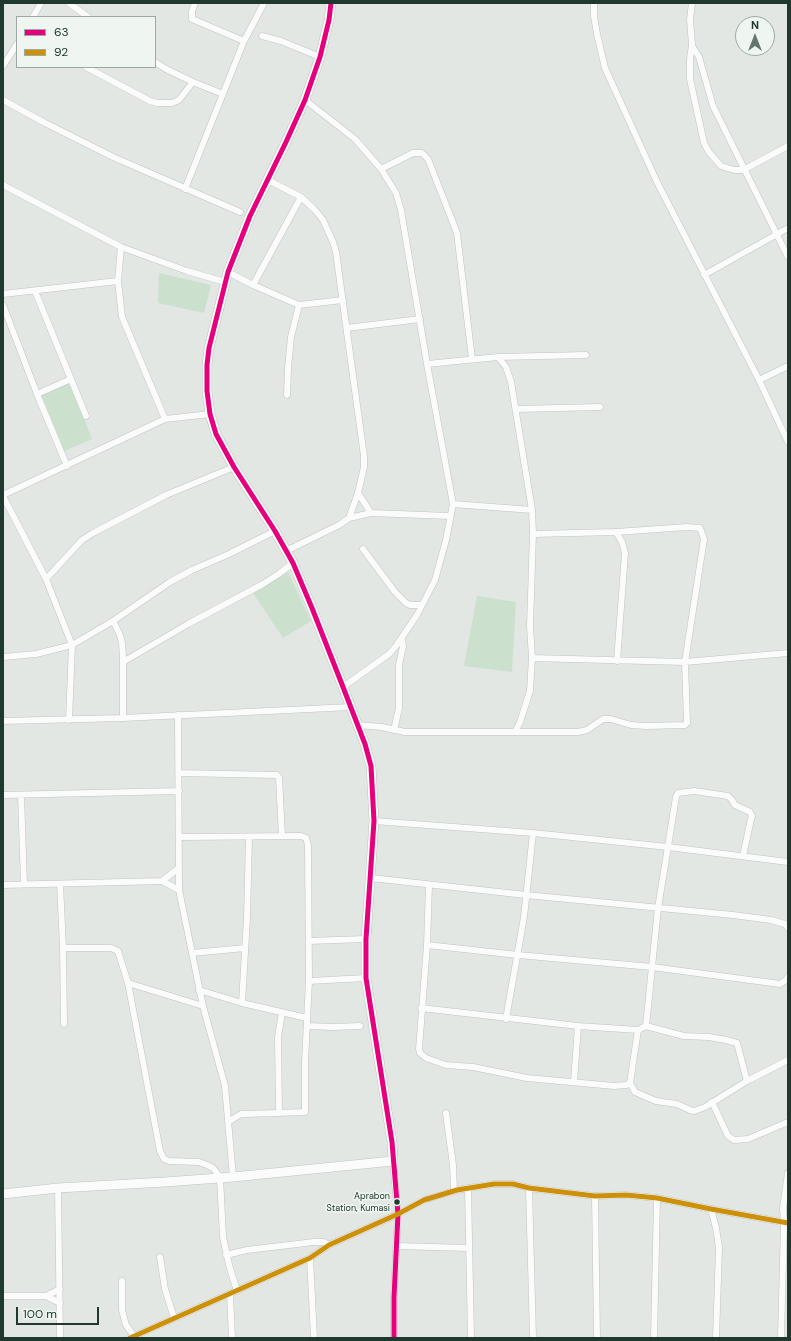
<!DOCTYPE html>
<style>
body{margin:0}
#map{position:relative;width:791px;height:1341px;overflow:hidden;background:#e2e7e4;font-family:"DM Sans",sans-serif}
canvas{display:block}
.frame{position:absolute;inset:0;border:4px solid #20392e;pointer-events:none}
.legend{position:absolute;left:16px;top:16px;width:140px;height:52px;box-sizing:border-box;background:#eff6f1;border:1px solid #9caaa3;margin:0;padding:5px 7px;list-style:none;font-size:12px;color:#20392e}
.legend li{display:flex;align-items:center;gap:8px;height:20px}
.legend b{width:20px;border:1px solid #9caaa3}
.north{position:absolute;left:735px;top:16px;width:40px;height:40px;box-sizing:border-box;background:#eff6f1;border:1px solid #9caaa3;border-radius:50%;rotate:0deg;font-size:11px;font-weight:700;line-height:16px;text-align:center;color:#20392e}
.north::after{content:'';display:block;margin:auto;width:14px;height:18px;background:#64766e;clip-path:polygon(50% 0,100% 100%,50% 72%,0 100%)}
.scale{position:absolute;left:16px;top:1307px;width:83px;height:18px;box-sizing:border-box;border:2px solid #20392e;border-top:0;padding-left:5px;font-size:12px;line-height:14px;white-space:nowrap;color:#20392e;-webkit-text-stroke:3px #eff6f1;paint-order:stroke}
</style>
<div id="map">
<canvas width="791" height="1341"></canvas>
<div class="frame"></div>
<ul class="legend">
<li><b style="height:5px;background:#e5007d"></b>63</li>
<li><b style="height:5px;background:#cc9009"></b>92</li>
</ul>
<div class="north">N</div>
<div class="scale">100 m</div>
</div>
<script>
const context = document.querySelector('canvas').getContext('2d');
context.lineJoin = 'round';
function fillPath(path, color) { context.fillStyle = color; context.fill(path, 'evenodd'); }
const poly = rows => new Path2D(rows.map(r => 'M' + r).join(''));
function trace(path, color, width, dash) { context.strokeStyle = color; context.lineWidth = width; context.lineCap = dash ? 'butt' : 'round'; context.setLineDash(dash || []); context.stroke(path); }
function label(font, color, halo, rows, align = 'center') {
  context.font = font + ' "DM Sans",sans-serif'; context.lineWidth = 3; context.setLineDash([]); context.textBaseline = 'middle'; context.strokeStyle = halo; context.fillStyle = color; for (const [text, x, y, turn = 0] of rows) {
    context.save(); context.translate(x, y); context.rotate((+turn || 0) * Math.PI / 180); context.textAlign = isNaN(turn) ? turn : align; if (halo) context.strokeText(text, 0, 0); context.fillText(text, 0, 0); context.restore();
  }
}
fillPath(poly([
 [159,273,211,285,204,313,158,303],
 [70,382,92,439,64,451,41,393],
 [288,572,311,621,283,638,253,593],
 [477,596,516,602,512,672,464,666]
]), '#cbe0cd');
const street = poly([
 [69,3,88,17],
 [195,3,192,11,192,19,244,41],
 [594,3,594,16,597,34,605,68,657,182,759,380,788,442],
 [692,3,690,19,692,45,690,59,690,79,704,143,709,152,721,166,734,170,740,170,745,169,788,146],
 [33,17,41,3],
 [262,36,281,41,320,57],
 [692,46,699,57,713,106,788,257],
 [155,62,166,69,193,82,223,94],
 [3,66,17,44],
 [86,67,150,101,157,103,172,103,179,100,193,82],
 [3,100,45,123,113,157,240,212],
 [305,100,355,139,381,169,396,193,401,210,427,364,453,504,446,540,435,580,417,615,396,646,389,654,343,687],
 [381,169,413,153,422,153,428,159,457,233,472,359],
 [268,180,301,197,315,210,323,220,333,242,336,252,364,456,364,467,358,493,349,518,339,525,286,551],
 [3,185,121,247,187,271,225,282],
 [185,189,244,41,264,3],
 [121,247,118,281,122,317,165,419],
 [228,272,253,285,299,305,343,300],
 [704,275,788,228],
 [253,285,301,197],
 [35,291,86,416],
 [3,294,118,281],
 [3,305,37,394,67,466],
 [347,328,420,319],
 [498,357,586,355],
 [427,364,498,357,506,367,511,382,532,510,533,534,530,626,532,658,530,691,520,722,515,732],
 [759,380,788,366],
 [37,394,71,379],
 [287,395,288,368,291,337,299,305],
 [516,409,600,407],
 [358,493,371,513],
 [3,495,165,419,210,414],
 [3,496,46,579,72,645,69,720],
 [453,504,532,510],
 [349,518,371,513,450,516],
 [616,532,622,542,625,553,617,661],
 [363,549,395,592,406,603,410,605,422,605],
 [46,579,82,540,93,533,166,495,234,467],
 [113,621,120,635,122,643,123,657,123,718],
 [3,657,36,654,72,645,113,621,170,582,192,570,229,554,275,531],
 [532,658,685,662,788,653],
 [123,662,188,624,263,584,280,573,293,563],
 [178,715,179,890,203,1006,225,1086,233,1177],
 [3,721,123,718,351,707],
 [357,725,382,727,405,732,578,732,587,730,603,719,611,719,631,725,646,726,685,725,687,723,685,662,704,539,700,528,687,527,616,532,533,534],
 [394,730,399,708,399,665,403,646,402,638],
 [179,773,277,775,279,778,282,836],
 [3,795,179,791],
 [21,795,24,884],
 [374,821,533,833,668,847,788,862],
 [179,837,301,836,306,838,308,845,309,981,305,1062,305,1112,246,1114,241,1114,228,1122],
 [371,878,526,895,733,915,771,920,785,924,788,928],
 [162,881,179,868],
 [60,884,63,948,64,1024],
 [3,885,162,881,179,890],
 [429,885,427,945,419,1049,420,1053,426,1058,446,1065,473,1067,527,1078,614,1086,626,1085,630,1083,638,1030],
 [309,941,366,939],
 [427,945,518,955,652,967,780,984,786,980,788,977],
 [63,948,111,948,118,951,128,983,160,1151,164,1159,169,1161,199,1162,207,1165,213,1168,220,1177,223,1237,229,1265,237,1291],
 [192,953,245,948],
 [309,981,366,978],
 [128,983,203,1006],
 [199,990,242,1003,307,1018],
 [242,1003,247,918,249,837],
 [421,1008,578,1026,638,1030,646,1026,684,1036,709,1037,726,1040,737,1043,747,1081],
 [506,1019,524,917,533,833],
 [307,1026,333,1027,360,1026],
 [646,1026,658,908,676,797,678,793,694,791,728,796,732,800,735,805,750,812,752,816,751,819,743,856],
 [574,1082,578,1026],
 [630,1083,635,1092,656,1101,677,1104,690,1110,694,1111,705,1107,747,1081,788,1060],
 [712,1102,728,1136,734,1140,748,1139,788,1122],
 [279,1113,278,1037,282,1013],
 [446,1113,453,1165,454,1191],
 [393,1161,398,1214,394,1297,394,1338],
 [58,1188,60,1338],
 [468,1188,471,1338],
 [529,1188,533,1338],
 [595,1196,597,1338],
 [711,1209,716,1228,719,1248,716,1338],
 [396,1246,469,1248],
 [226,1255,247,1250,314,1242,324,1242,329,1245],
 [160,1257,165,1289,174,1318],
 [310,1258,314,1338],
 [122,1281,122,1310,126,1325,134,1336],
 [230,1294,232,1338],
 [3,1296,46,1296,60,1289],
 [46,1296,60,1303],
 [130,1338,310,1258,329,1245,398,1214,424,1200,457,1190,494,1184,513,1184,529,1188,595,1196,626,1195,657,1198,711,1209,788,1223],
 [654,1338,657,1198],
 [781,1338,784,1223,783,1208,788,1173]
]);
const secondary = poly([
 [3,1194,58,1188,165,1182,233,1177,393,1161,392,1142,366,978,366,939,374,821,371,766,365,744,343,687,312,608,293,563,275,531,234,467,216,434,210,414,207,391,207,365,209,348,228,272,250,216,286,142,305,100,320,57,329,20,331,3]
]);
trace(street, '#bfc4c1', 7);
trace(secondary, '#bcc3bf', 10);
trace(street, '#fbfbfb', 6);
trace(secondary, '#fbfbfb', 9);
trace(poly([
 [331,3,329,20,320,57,305,100,286,142,250,216,228,272,209,348,207,365,207,391,210,414,216,434,234,467,275,531,293,563,312,608,343,687,365,744,371,766,374,821,366,939,366,978,392,1142,398,1214,394,1297,394,1338]
]), '#e5007d', 5);
trace(poly([
 [130,1338,310,1258,329,1245,398,1214,424,1200,457,1190,494,1184,513,1184,529,1188,595,1196,626,1195,657,1198,711,1209,788,1223]
]), '#cc9009', 5);
for (const [x, y, r, color] of [
 [397,1202,3.5,"#20392e"]
]) { const dot = new Path2D(); dot.arc(x, y, r, 0, 2 * Math.PI); context.fillStyle = color; context.fill(dot); trace(dot, '#eff6f1', 1.5); }
label('9px', '#20392e', '#eff6f1', [
 ["Aprabon",390,1197],
 ["Station, Kumasi",390,1209]
], 'right');
</script>
